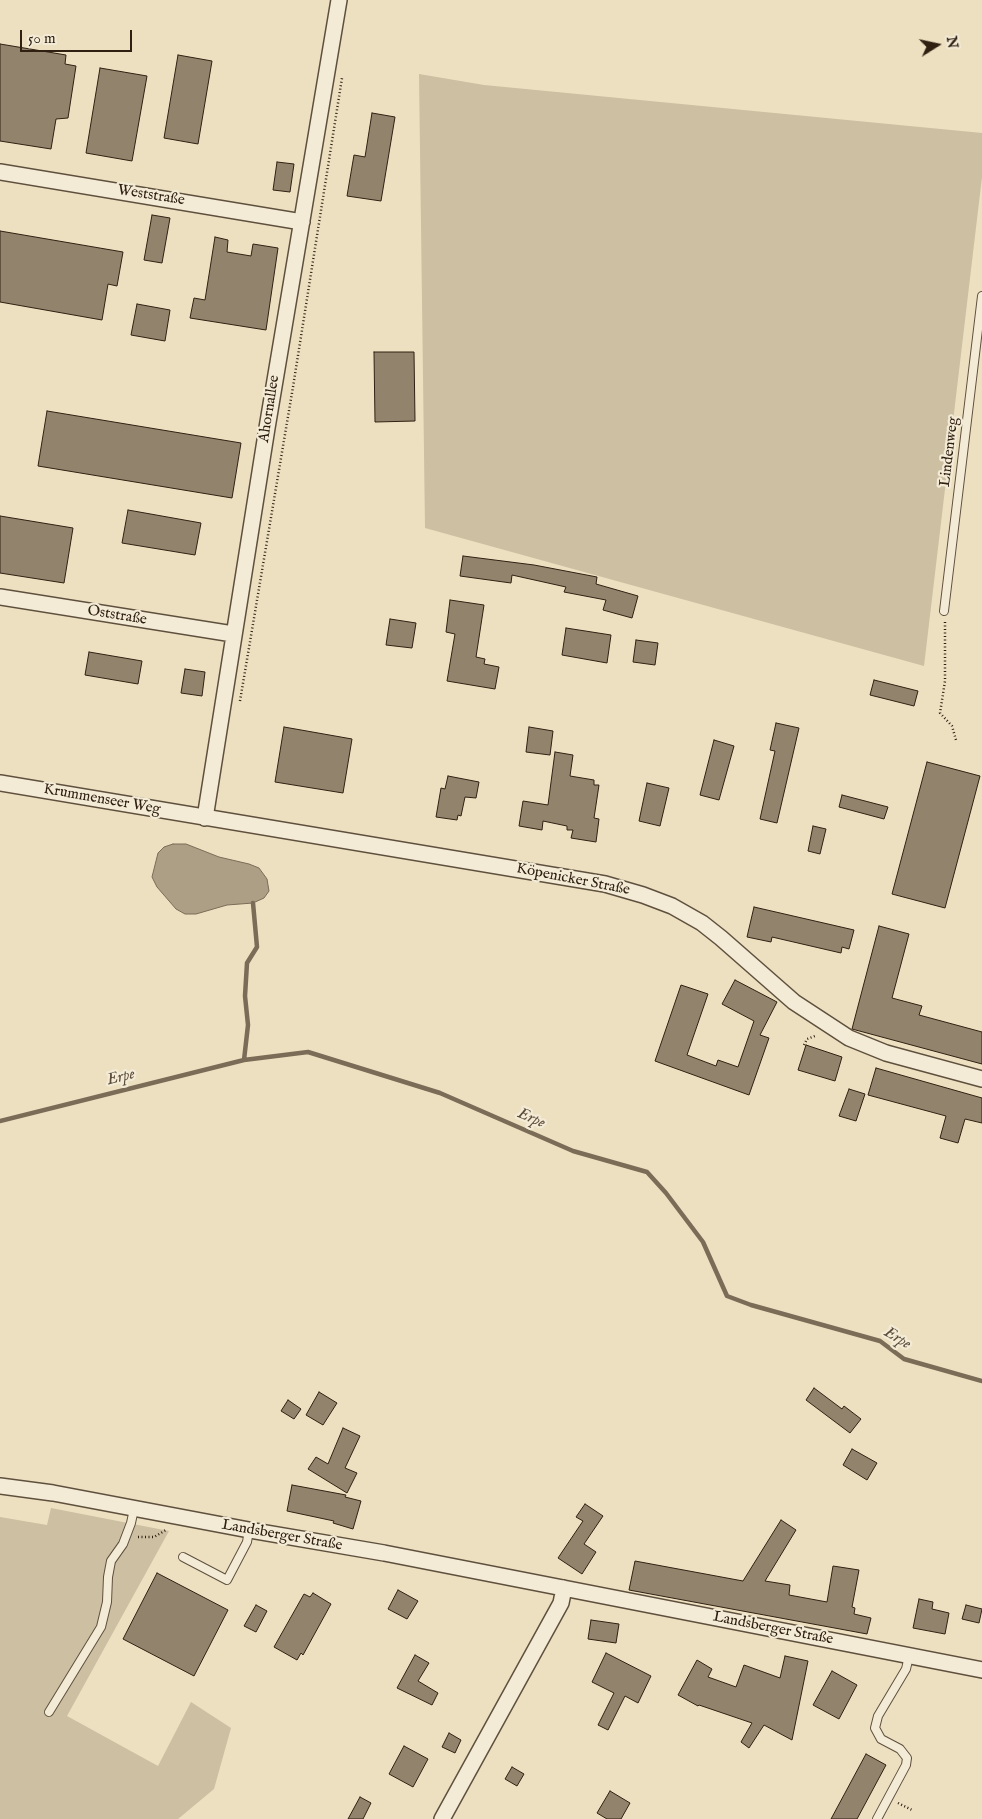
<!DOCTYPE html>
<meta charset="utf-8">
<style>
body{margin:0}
#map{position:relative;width:982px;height:1819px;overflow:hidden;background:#ece0c0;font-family:"IM FELL English",serif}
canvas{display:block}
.north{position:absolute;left:912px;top:20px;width:50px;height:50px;-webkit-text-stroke:4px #f3ebd6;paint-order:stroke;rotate:80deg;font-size:14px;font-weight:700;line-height:20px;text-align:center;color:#302012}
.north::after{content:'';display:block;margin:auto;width:18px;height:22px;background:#302012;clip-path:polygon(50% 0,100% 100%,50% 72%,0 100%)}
.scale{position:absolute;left:20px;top:30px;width:112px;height:22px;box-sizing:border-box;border:2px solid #302012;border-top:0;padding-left:6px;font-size:15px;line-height:18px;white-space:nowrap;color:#302012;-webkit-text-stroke:4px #f3ebd6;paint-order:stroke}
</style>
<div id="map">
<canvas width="982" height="1819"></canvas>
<div class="north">N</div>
<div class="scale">50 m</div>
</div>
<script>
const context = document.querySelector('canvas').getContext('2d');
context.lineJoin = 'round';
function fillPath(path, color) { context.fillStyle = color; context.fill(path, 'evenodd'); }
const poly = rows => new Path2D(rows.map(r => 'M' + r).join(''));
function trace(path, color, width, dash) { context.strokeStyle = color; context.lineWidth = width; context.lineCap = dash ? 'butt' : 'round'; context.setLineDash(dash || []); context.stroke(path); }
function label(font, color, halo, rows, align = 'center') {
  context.font = font + ' "IM FELL English",serif'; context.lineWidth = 4.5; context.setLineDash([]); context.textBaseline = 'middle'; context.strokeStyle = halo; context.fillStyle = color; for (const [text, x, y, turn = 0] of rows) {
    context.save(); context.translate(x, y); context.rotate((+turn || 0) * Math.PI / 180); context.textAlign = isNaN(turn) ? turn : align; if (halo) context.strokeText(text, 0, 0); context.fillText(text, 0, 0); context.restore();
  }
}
fillPath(poly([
 [419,74,484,85,982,133,982,177,924,666,425,528],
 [51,1508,169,1531,67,1716,158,1766,191,1702,231,1728,214,1789,178,1819,0,1819,0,1517,47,1525]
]), '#ccbfa2');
const water = poly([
 [173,844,186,844,219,857,249,864,259,868,267,879,269,891,264,898,253,903,227,905,196,914,185,914,176,909,157,887,152,877,158,853,164,847,173,844]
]);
fillPath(water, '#ac9f85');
trace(water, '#7a6c57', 1);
trace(poly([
 [244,1060,248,1025,245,996,247,963,257,947,253,903],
 [0,1121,244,1060,308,1052,440,1093,573,1151,647,1172,666,1193,703,1242,727,1296,751,1305,880,1341,904,1359,982,1381]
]), '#7a6c57', 4.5);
const building = poly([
 [0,44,66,55,65,64,76,66,68,118,56,119,51,149,0,141,0,44],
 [178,55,212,61,198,144,164,138,178,55],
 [100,68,147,76,132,161,86,153,100,68],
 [372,113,395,117,381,201,347,196,354,155,365,157,372,113],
 [277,162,294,164,290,192,273,190,277,162],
 [152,215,170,218,162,263,144,260,152,215],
 [0,231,123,252,117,286,108,284,102,320,0,302,0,231],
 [215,237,228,240,227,252,251,256,253,244,278,248,266,330,190,318,194,298,205,300,215,237],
 [137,304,170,310,165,341,131,335,137,304],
 [374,352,414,352,415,421,375,422,374,352],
 [47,411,241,443,232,498,38,466,47,411],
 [128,510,201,523,195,555,122,543,128,510],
 [0,516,73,528,64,583,0,573,0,516],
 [463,556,534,565,597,577,596,584,638,596,632,618,603,610,606,600,564,592,566,587,512,575,511,583,460,576,463,556],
 [450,600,484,605,476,657,485,659,484,664,499,667,495,689,447,681,455,634,446,632,450,600],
 [390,619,416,623,412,648,386,645,390,619],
 [566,628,611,635,607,663,562,655,566,628],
 [636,640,658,643,655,665,633,662,636,640],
 [89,652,142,661,138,684,85,675,89,652],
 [185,669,205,672,202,696,181,693,185,669],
 [874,680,918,691,914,706,870,695,874,680],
 [776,723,799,728,777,823,760,819,775,751,770,750,776,723],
 [284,727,352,739,343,793,275,782,284,727],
 [529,727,553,731,550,755,526,752,529,727],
 [714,740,734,746,719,800,700,795,714,740],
 [555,752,573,755,570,776,594,780,594,785,599,785,594,818,599,819,596,842,571,838,573,830,567,830,567,826,543,821,542,830,519,826,523,801,548,805,555,752],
 [927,762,980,776,945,908,892,894,927,762],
 [448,776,479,782,476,798,465,797,461,816,458,815,457,820,436,817,441,788,445,789,448,776],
 [647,783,669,788,660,826,639,821,647,783],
 [842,795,888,807,884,819,839,807,842,795],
 [813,826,826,829,820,854,808,851,813,826],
 [754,907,854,930,849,949,842,947,841,953,772,937,771,942,747,937,754,907],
 [879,926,909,934,892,998,922,1006,919,1015,982,1032,982,1064,852,1029,879,926],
 [735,980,777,1002,760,1035,769,1038,749,1095,655,1061,681,985,708,994,687,1055,716,1066,718,1060,738,1067,754,1021,722,1004,735,980],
 [806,1045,842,1057,835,1081,798,1070,806,1045],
 [876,1068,982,1098,982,1123,965,1119,958,1143,940,1138,946,1116,868,1095,876,1068],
 [849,1089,865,1094,856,1121,839,1116,849,1089],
 [814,1388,842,1409,844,1406,861,1419,850,1433,806,1400,814,1388],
 [319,1392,337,1403,323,1425,306,1415,319,1392],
 [288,1400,301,1409,294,1419,281,1411,288,1400],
 [343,1428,360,1436,345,1468,357,1473,347,1493,308,1469,316,1457,328,1464,343,1428],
 [852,1449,877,1463,867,1480,843,1465,852,1449],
 [292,1485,346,1495,345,1497,361,1501,353,1529,333,1523,334,1521,287,1511,292,1485],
 [585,1504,603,1516,584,1544,596,1552,582,1574,558,1558,583,1521,576,1517,585,1504],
 [781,1520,796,1530,765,1581,790,1585,789,1595,827,1602,833,1566,859,1570,852,1607,855,1608,854,1614,871,1618,867,1634,629,1590,635,1561,743,1581,781,1520],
 [157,1573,228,1610,194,1676,123,1639,157,1573],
 [398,1590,418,1601,407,1619,388,1609,398,1590],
 [313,1593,331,1604,303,1655,301,1653,297,1660,274,1647,304,1594,310,1597,313,1593],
 [919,1599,933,1602,932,1609,949,1613,945,1634,913,1628,919,1599],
 [256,1605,267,1611,256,1632,244,1626,256,1605],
 [966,1605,982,1609,979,1623,962,1619,966,1605],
 [591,1620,619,1624,616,1643,588,1639,591,1620],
 [606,1653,651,1676,638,1703,625,1696,608,1730,598,1725,614,1693,592,1682,606,1653],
 [415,1655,429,1663,418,1681,438,1693,432,1705,397,1688,415,1655],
 [785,1656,808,1661,792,1740,764,1725,749,1748,741,1742,752,1723,699,1705,698,1706,678,1695,697,1660,712,1669,708,1677,736,1687,744,1665,780,1678,785,1656],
 [832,1671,857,1685,839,1719,813,1705,832,1671],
 [449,1733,461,1740,455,1753,442,1747,449,1733],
 [404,1746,428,1759,413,1787,389,1774,404,1746],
 [866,1754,886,1765,857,1819,831,1819,866,1754],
 [512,1767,524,1774,517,1786,505,1779,512,1767],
 [610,1791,630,1803,621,1819,607,1819,597,1813,610,1791],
 [360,1797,371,1803,363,1819,348,1819,360,1797]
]);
fillPath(building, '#92846c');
trace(building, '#302012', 1);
const lane = poly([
 [944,611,982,296],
 [183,1557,227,1580,247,1542,249,1530],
 [49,1712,101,1627,107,1602,108,1577,111,1561,123,1544,131,1523,134,1509],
 [877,1819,906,1765,907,1758,900,1749,881,1739,875,1728,878,1716,906,1669,909,1656]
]);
const street = poly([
 [0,172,302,222],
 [0,597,233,634],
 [0,783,605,884,643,895,672,906,702,923,721,938,794,1002,849,1038,886,1053,982,1079],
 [205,818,267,428,339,0],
 [0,1486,53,1493,249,1530,384,1553,982,1670],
 [442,1819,561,1603,564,1588]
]);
trace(lane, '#5f503e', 10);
trace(street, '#5f503e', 18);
trace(poly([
 [945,622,945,681,940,713,952,726,956,740],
 [240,701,293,387,342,78],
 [804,1045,807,1039,815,1036],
 [138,1537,154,1537,166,1530],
 [898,1803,912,1810]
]), '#302012', 2.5, [1, 2.5]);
trace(lane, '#f3ebd6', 8);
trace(street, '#f3ebd6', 15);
label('15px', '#302012', '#f3ebd6', [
 ["Weststraße",151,196,9],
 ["Ahornallee",270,409,-81],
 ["Lindenweg",950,452,-83],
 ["Oststraße",117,616,9],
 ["Krummenseer Weg",102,800,10],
 ["Köpenicker Straße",573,880,11],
 ["Landsberger Straße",282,1536,10],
 ["Landsberger Straße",773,1629,11]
]);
label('italic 16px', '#5b4c3a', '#f3ebd6', [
 ["Erpe",121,1078,-14],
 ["Erpe",531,1119,23],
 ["Erpe",897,1339,31]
]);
</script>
